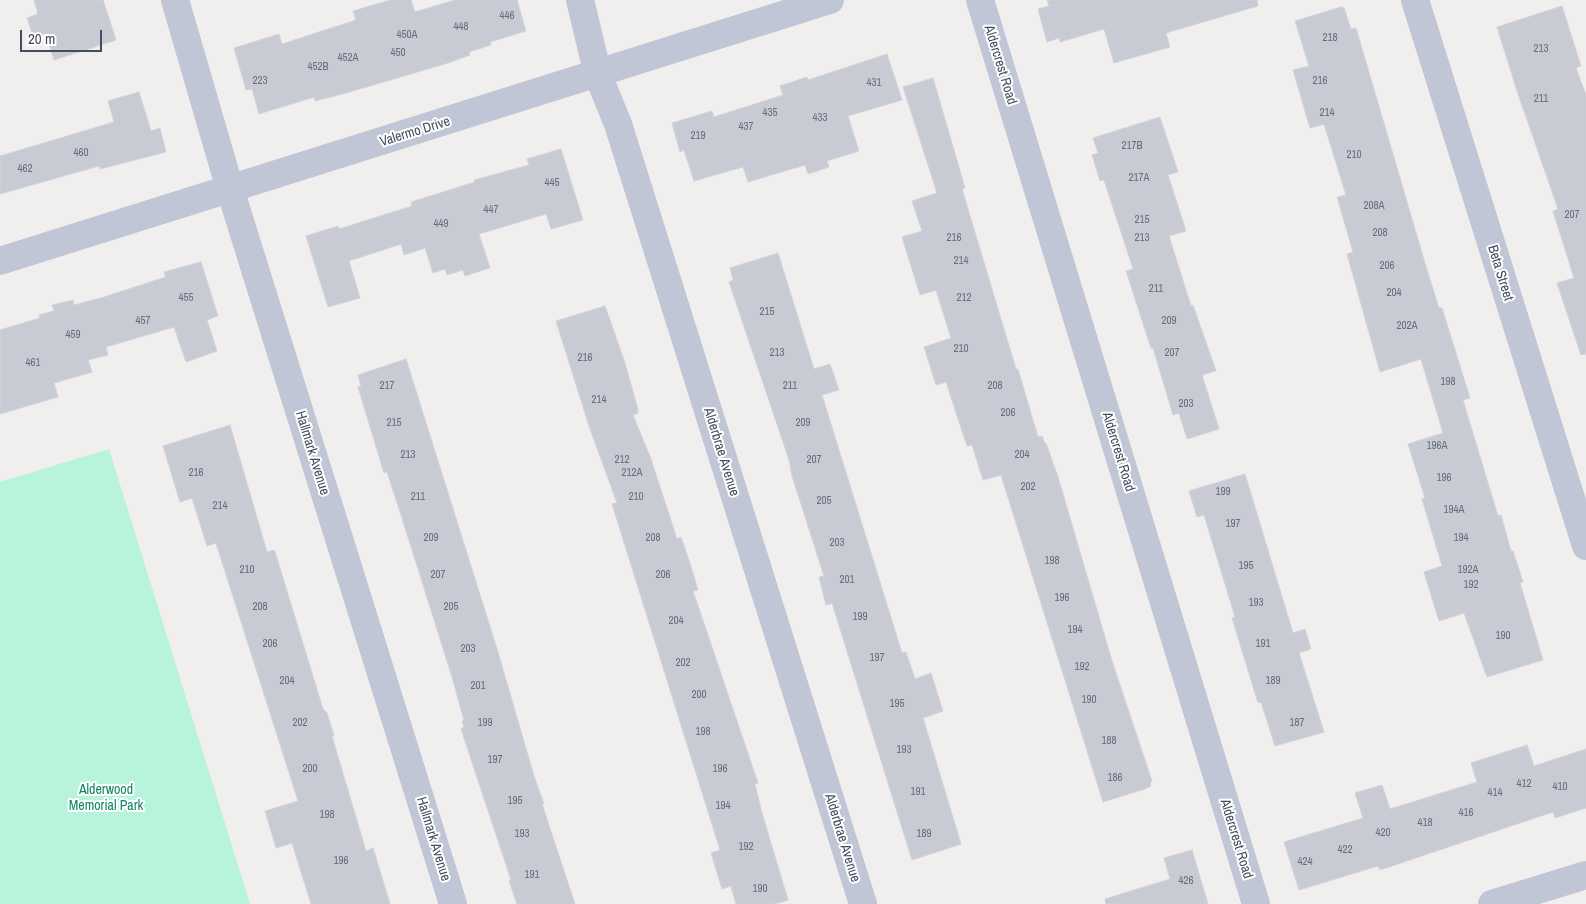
<!DOCTYPE html>
<style>
body{margin:0}
#map{position:relative;width:1586px;height:904px;overflow:hidden;background:#f1eeee;font-family:"Archivo Narrow",sans-serif}
canvas{display:block}
.scale{position:absolute;left:20px;top:30px;width:82px;height:22px;box-sizing:border-box;border:2px solid #444c5d;border-top:0;padding-left:6px;font-size:15px;line-height:18px;white-space:nowrap;color:#444c5d;-webkit-text-stroke:4px #fff;paint-order:stroke}
</style>
<div id="map">
<canvas width="1586" height="904"></canvas>
<div class="scale">20 m</div>
</div>
<script>
const context = document.querySelector('canvas').getContext('2d');
context.lineJoin = 'round';
function fillPath(path, color) { context.fillStyle = color; context.fill(path, 'evenodd'); }
const poly = rows => new Path2D(rows.map(r => 'M' + r).join(''));
function trace(path, color, width, dash) { context.strokeStyle = color; context.lineWidth = width; context.lineCap = dash ? 'butt' : 'round'; context.setLineDash(dash || []); context.stroke(path); }
function label(font, color, halo, rows, align = 'center') {
  context.font = font + ' "Archivo Narrow",sans-serif'; context.lineWidth = 4; context.setLineDash([]); context.textBaseline = 'middle'; context.strokeStyle = halo; context.fillStyle = color; for (const [text, x, y, turn = 0] of rows) {
    context.save(); context.translate(x, y); context.rotate((+turn || 0) * Math.PI / 180); context.textAlign = isNaN(turn) ? turn : align; if (halo) context.strokeText(text, 0, 0); context.fillText(text, 0, 0); context.restore();
  }
}
fillPath(poly([
 [109,449,250,904,0,904,0,482]
]), '#b8f3dc');
const building = poly([
 [34,0,103,0,116,40,54,60,46,34,34,38,27,18,38,14,34,0],
 [390,0,411,0,415,12,455,0,517,0,526,31,490,42,491,45,469,52,470,55,448,63,346,93,315,101,314,97,259,114,252,89,246,90,234,48,279,34,282,44,356,20,353,11,390,0],
 [1047,0,1257,0,1258,6,1166,33,1170,47,1114,63,1104,29,1060,42,1059,38,1047,42,1038,9,1049,6,1047,0],
 [1562,6,1581,66,1576,68,1586,95,1586,354,1581,355,1557,283,1574,278,1553,211,1558,209,1517,91,1497,27,1562,6],
 [1341,7,1344,8,1351,29,1356,28,1427,270,1439,308,1442,308,1470,398,1463,400,1498,516,1501,515,1511,551,1513,551,1523,582,1520,583,1543,660,1487,677,1464,613,1439,621,1424,572,1442,566,1422,499,1425,498,1408,444,1443,433,1421,359,1380,372,1347,254,1353,252,1337,197,1346,195,1324,124,1310,128,1293,70,1309,66,1295,21,1341,7],
 [887,54,902,100,848,116,859,151,827,161,829,167,808,174,805,165,748,182,743,167,694,181,684,150,680,152,672,123,712,111,714,117,783,95,780,86,807,77,808,80,887,54],
 [933,78,965,188,962,189,1016,369,1018,369,1038,437,1042,436,1045,444,1046,443,1058,477,1112,661,1152,781,1150,782,1151,786,1145,789,1103,802,1001,475,983,480,972,445,967,446,946,382,936,385,924,347,951,338,936,290,920,295,902,237,922,231,912,201,937,193,903,87,933,78],
 [139,92,151,131,160,128,166,152,100,169,99,166,0,194,0,156,114,122,108,101,139,92],
 [1160,117,1178,172,1168,175,1186,231,1169,236,1191,306,1193,305,1216,371,1202,375,1219,429,1187,439,1179,413,1173,415,1153,348,1151,348,1126,271,1133,269,1104,180,1100,181,1092,155,1098,153,1093,138,1160,117],
 [561,149,583,220,551,229,546,214,479,234,490,268,465,276,463,270,447,275,445,269,433,273,425,248,404,255,401,244,349,261,360,298,328,307,306,236,338,226,339,229,412,206,411,202,475,182,474,180,529,165,527,159,561,149],
 [778,253,814,369,830,364,839,390,822,395,902,653,906,652,915,679,931,673,943,711,923,718,961,844,912,860,832,603,826,605,819,577,824,576,792,476,789,460,729,282,733,280,730,268,778,253],
 [201,262,218,316,207,320,217,351,186,362,174,327,106,347,108,355,88,360,92,372,54,383,58,397,0,414,0,330,40,318,39,315,54,311,52,305,73,300,74,305,104,297,166,277,164,272,201,262],
 [605,306,624,360,638,409,638,413,633,415,651,459,677,539,681,537,690,563,698,590,693,591,758,783,755,784,762,813,788,900,775,904,736,904,731,886,722,889,711,853,720,850,612,504,617,503,590,429,556,321,605,306],
 [406,359,498,652,534,776,544,804,542,804,575,904,517,904,509,881,511,880,461,729,464,727,462,721,464,720,452,677,401,515,387,472,384,473,358,387,361,386,358,375,406,359],
 [230,425,267,552,274,550,276,555,323,709,327,713,334,736,332,736,366,851,373,848,390,904,311,904,292,843,276,848,265,811,298,801,216,543,207,546,192,498,180,502,163,446,230,425],
 [1245,474,1293,633,1305,629,1311,649,1299,653,1324,732,1275,746,1261,702,1258,703,1232,618,1235,617,1204,515,1197,517,1189,491,1245,474],
 [1527,745,1534,766,1586,749,1586,808,1555,818,1553,812,1380,870,1378,866,1299,890,1284,842,1363,818,1355,793,1382,785,1390,809,1477,782,1471,763,1527,745],
 [1192,850,1208,904,1106,904,1105,899,1170,879,1164,858,1192,850]
]);
fillPath(building, '#c9cbd4');
trace(building, '#d1d2da', 1);
trace(poly([
 [175,0,230,189,453,904],
 [580,0,598,75,618,124,863,904],
 [980,0,1256,904],
 [1415,0,1586,546],
 [0,261,830,0],
 [1492,904,1586,875]
]), '#c0c6d5', 28);
label('11px', '#656c7b', null, [
 ["446",507,16],
 ["448",461,27],
 ["450A",407,35],
 ["218",1330,38],
 ["213",1541,49],
 ["450",398,53],
 ["452A",348,58],
 ["452B",318,67],
 ["223",260,81],
 ["216",1320,81],
 ["431",874,83],
 ["211",1541,99],
 ["435",770,113],
 ["214",1327,113],
 ["433",820,118],
 ["437",746,127],
 ["219",698,136],
 ["217B",1132,146],
 ["460",81,153],
 ["210",1354,155],
 ["462",25,169],
 ["217A",1139,178],
 ["445",552,183],
 ["208A",1374,206],
 ["447",491,210],
 ["207",1572,215],
 ["215",1142,220],
 ["449",441,224],
 ["208",1380,233],
 ["216",954,238],
 ["213",1142,238],
 ["214",961,261],
 ["206",1387,266],
 ["211",1156,289],
 ["204",1394,293],
 ["455",186,298],
 ["212",964,298],
 ["215",767,312],
 ["457",143,321],
 ["209",1169,321],
 ["202A",1407,326],
 ["459",73,335],
 ["210",961,349],
 ["213",777,353],
 ["207",1172,353],
 ["216",585,358],
 ["461",33,363],
 ["198",1448,382],
 ["217",387,386],
 ["211",790,386],
 ["208",995,386],
 ["214",599,400],
 ["203",1186,404],
 ["206",1008,413],
 ["215",394,423],
 ["209",803,423],
 ["196A",1437,446],
 ["213",408,455],
 ["204",1022,455],
 ["212",622,460],
 ["207",814,460],
 ["216",196,473],
 ["212A",632,473],
 ["196",1444,478],
 ["202",1028,487],
 ["199",1223,492],
 ["211",418,497],
 ["210",636,497],
 ["205",824,501],
 ["214",220,506],
 ["194A",1454,510],
 ["197",1233,524],
 ["209",431,538],
 ["208",653,538],
 ["194",1461,538],
 ["203",837,543],
 ["198",1052,561],
 ["195",1246,566],
 ["210",247,570],
 ["192A",1468,570],
 ["207",438,575],
 ["206",663,575],
 ["201",847,580],
 ["192",1471,585],
 ["196",1062,598],
 ["193",1256,603],
 ["208",260,607],
 ["205",451,607],
 ["199",860,617],
 ["204",676,621],
 ["194",1075,630],
 ["190",1503,636],
 ["206",270,644],
 ["191",1263,644],
 ["203",468,649],
 ["197",877,658],
 ["202",683,663],
 ["192",1082,667],
 ["204",287,681],
 ["189",1273,681],
 ["201",478,686],
 ["200",699,695],
 ["190",1089,700],
 ["195",897,704],
 ["202",300,723],
 ["199",485,723],
 ["187",1297,723],
 ["198",703,732],
 ["188",1109,741],
 ["193",904,750],
 ["197",495,760],
 ["200",310,769],
 ["196",720,769],
 ["186",1115,778],
 ["412",1524,784],
 ["410",1560,787],
 ["191",918,792],
 ["414",1495,793],
 ["195",515,801],
 ["194",723,806],
 ["416",1466,813],
 ["198",327,815],
 ["418",1425,823],
 ["420",1383,833],
 ["193",522,834],
 ["189",924,834],
 ["192",746,847],
 ["422",1345,850],
 ["196",341,861],
 ["424",1305,862],
 ["191",532,875],
 ["426",1186,881],
 ["190",760,889]
]);
label('14px', '#444c5d', '#fff', [
 ["Aldercrest Road",1000,65,73],
 ["Valermo Drive",415,132,-17],
 ["Beta Street",1500,273,73],
 ["Alderbrae Avenue",721,452,73],
 ["Aldercrest Road",1118,452,73],
 ["Hallmark Avenue",312,453,73],
 ["Alderbrae Avenue",842,838,73],
 ["Hallmark Avenue",433,839,73],
 ["Aldercrest Road",1236,839,73]
]);
label('14px', '#0f8565', '#fff', [
 ["Alderwood",106,790],
 ["Memorial Park",106,806]
]);
</script>
